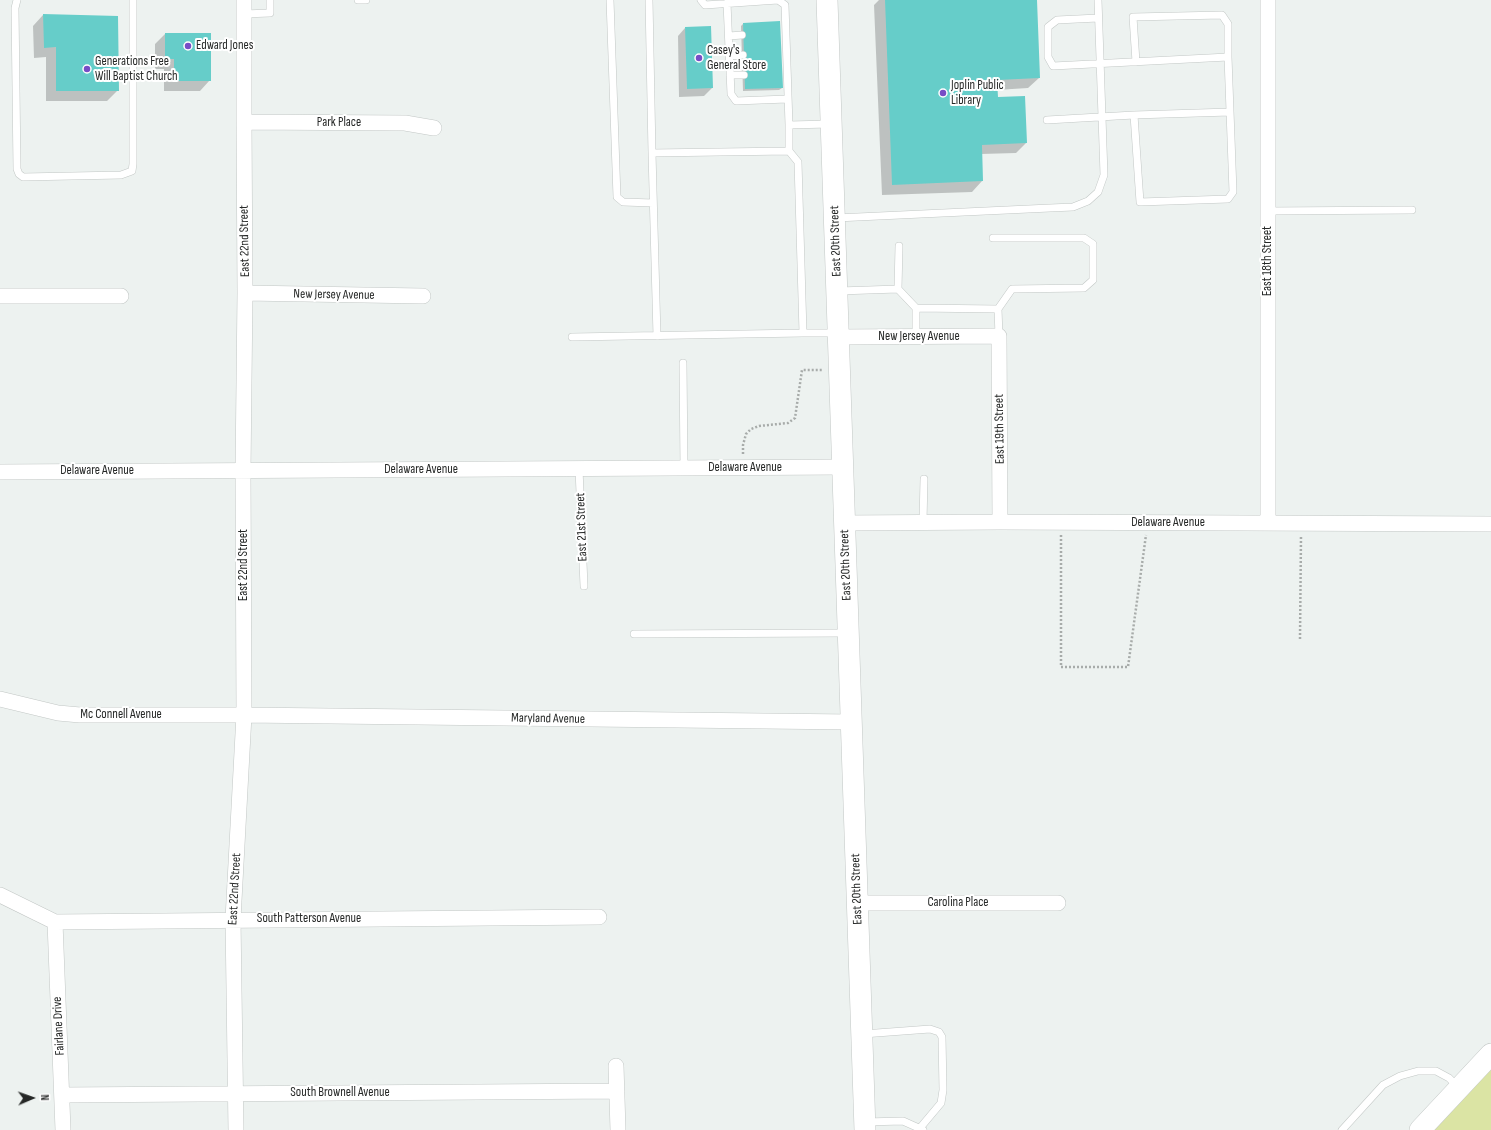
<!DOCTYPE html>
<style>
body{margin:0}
#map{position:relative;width:1491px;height:1130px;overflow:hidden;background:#edf2f0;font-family:"Sofia Sans Condensed",sans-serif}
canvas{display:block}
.north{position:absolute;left:12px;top:1078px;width:40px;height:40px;-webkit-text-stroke:3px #fff;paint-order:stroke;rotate:88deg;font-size:11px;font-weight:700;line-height:16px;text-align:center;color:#262827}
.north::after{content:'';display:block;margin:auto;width:14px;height:18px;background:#262827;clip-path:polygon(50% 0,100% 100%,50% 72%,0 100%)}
</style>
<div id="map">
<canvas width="1491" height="1130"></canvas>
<div class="north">N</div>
</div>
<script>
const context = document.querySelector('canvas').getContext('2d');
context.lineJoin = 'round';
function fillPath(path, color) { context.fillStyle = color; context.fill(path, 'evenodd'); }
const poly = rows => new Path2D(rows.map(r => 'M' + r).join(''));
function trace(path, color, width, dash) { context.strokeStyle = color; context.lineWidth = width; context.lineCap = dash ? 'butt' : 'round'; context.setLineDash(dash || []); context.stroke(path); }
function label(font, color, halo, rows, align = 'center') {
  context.font = font + ' "Sofia Sans Condensed",sans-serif'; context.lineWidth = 4; context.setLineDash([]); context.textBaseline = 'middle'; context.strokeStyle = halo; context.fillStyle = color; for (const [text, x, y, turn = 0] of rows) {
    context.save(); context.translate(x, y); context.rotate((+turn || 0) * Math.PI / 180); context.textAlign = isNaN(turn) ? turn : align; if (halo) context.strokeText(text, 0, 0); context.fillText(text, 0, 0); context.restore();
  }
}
fillPath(poly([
 [1491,1065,1491,1130,1430,1130]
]), '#dbe4a4');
fillPath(poly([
 [879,0,1036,0,1039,78,1028,88,996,90,997,98,1026,143,1016,153,981,154,982,181,972,192,882,195,874,5],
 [43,15,117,17,118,90,107,101,46,101,46,57,34,58,33,26],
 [743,24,782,88,779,90,743,91,741,26],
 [685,28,712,88,704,96,679,97,678,36],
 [165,34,210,80,200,91,164,91,164,69,155,69,155,44]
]), '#0003');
fillPath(poly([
 [885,0,1037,0,1040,78,997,80,998,97,1025,96,1027,143,982,145,983,181,892,185],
 [43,14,118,16,119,91,56,91,56,47,44,48],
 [780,21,783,88,745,89,743,23],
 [711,26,713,88,687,89,685,27],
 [165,33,211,33,211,81,174,81,174,59,165,59]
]), '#66cdc9');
const lane = poly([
 [17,0,15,8,17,169,19,174,23,177,121,175,132,171,133,164,133,0],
 [358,0,366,0],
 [610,0,617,197,623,202,653,203],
 [649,0,652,153],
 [701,0,705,5,778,0,785,5,789,125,829,124],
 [727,3,731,94,736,101,787,99],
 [244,14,270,13,270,0],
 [729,36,742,35],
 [729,56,743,55],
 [1136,62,1133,17,1222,15,1228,24,1228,57],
 [730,75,744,75],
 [1134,115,1230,112],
 [1047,120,1134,115,1140,202,1228,199,1233,192,1228,57,1053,66,1048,57,1048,27,1057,20,1098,18],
 [789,125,789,151,798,162,803,333,836,333],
 [1268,211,1412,210],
 [836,218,1050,208,1073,207,1088,201,1098,192,1104,175,1098,0],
 [993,238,1084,238,1093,244,1093,280,1084,288,1012,289,998,309,999,336],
 [899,246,898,289,916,308,916,337],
 [839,291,898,289],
 [916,308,998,309],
 [657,336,652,153,789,151],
 [572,337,803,333],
 [683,363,684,468],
 [579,469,584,586],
 [923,522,924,479],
 [634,634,846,633],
 [863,1034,930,1029,939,1032,942,1037,943,1090,941,1103,920,1128],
 [865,1122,903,1121,923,1130],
 [1342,1130,1383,1085,1400,1076,1418,1071,1436,1071,1449,1078,1458,1087]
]);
const street = poly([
 [244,122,405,123,434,128],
 [245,293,423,296],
 [0,296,121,296],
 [838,337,999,336,1000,522],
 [0,472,843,467],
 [844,523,1000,522,1491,524],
 [1268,523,1268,0],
 [0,699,58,713,80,715,244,715,851,722],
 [0,895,55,922,599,917],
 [857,903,1058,903],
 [55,922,63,1130],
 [616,1066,618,1130],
 [62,1095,617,1091],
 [236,1130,233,919,244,715,243,471,245,293,244,122,244,0]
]);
const secondary = poly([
 [827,0,865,1130],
 [1420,1130,1491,1054]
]);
trace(lane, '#c2c7c5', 8);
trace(street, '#c2c7c5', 16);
trace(secondary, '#c2c7c5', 22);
trace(poly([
 [743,454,743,445,746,434,751,429,759,426,788,423,795,418,802,370,823,370],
 [1061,535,1061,667,1128,667,1146,535],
 [1300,639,1301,536]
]), '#a8acaa', 2.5, [2, 2]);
trace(lane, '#fff', 7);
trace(street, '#fff', 15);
trace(secondary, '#fff', 21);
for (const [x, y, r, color] of [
 [188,46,4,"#774dc6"],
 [699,58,4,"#774dc6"],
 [87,69,4,"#774dc6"],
 [943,93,4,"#774dc6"]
]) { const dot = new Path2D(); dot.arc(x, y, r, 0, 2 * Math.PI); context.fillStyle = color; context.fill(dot); trace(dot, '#fff', 1.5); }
label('13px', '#262827', '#fff', [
 ["Edward Jones",196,46],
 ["Casey's",707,51],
 ["General Store",707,66],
 ["Generations Free",95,62],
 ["Will Baptist Church",95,77],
 ["Joplin Public",951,86],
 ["Library",951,101]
], 'left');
label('13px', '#262827', '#fff', [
 ["Park Place",339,123],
 ["East 22nd Street",245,241,-91],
 ["East 20th Street",836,241,-92],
 ["East 18th Street",1268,261,-90],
 ["New Jersey Avenue",334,295,1],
 ["New Jersey Avenue",919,337],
 ["East 19th Street",1000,429,-91],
 ["Delaware Avenue",745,468],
 ["Delaware Avenue",421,470],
 ["Delaware Avenue",97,471],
 ["Delaware Avenue",1168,523],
 ["East 21st Street",582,527,-92],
 ["East 22nd Street",244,565,-90],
 ["East 20th Street",846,565,-92],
 ["Mc Connell Avenue",121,715],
 ["Maryland Avenue",548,719,1],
 ["East 22nd Street",235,889,-87],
 ["East 20th Street",857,889,-92],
 ["Carolina Place",958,903],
 ["South Patterson Avenue",309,919],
 ["Fairlane Drive",59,1026,-93],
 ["South Brownell Avenue",340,1093]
]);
</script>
